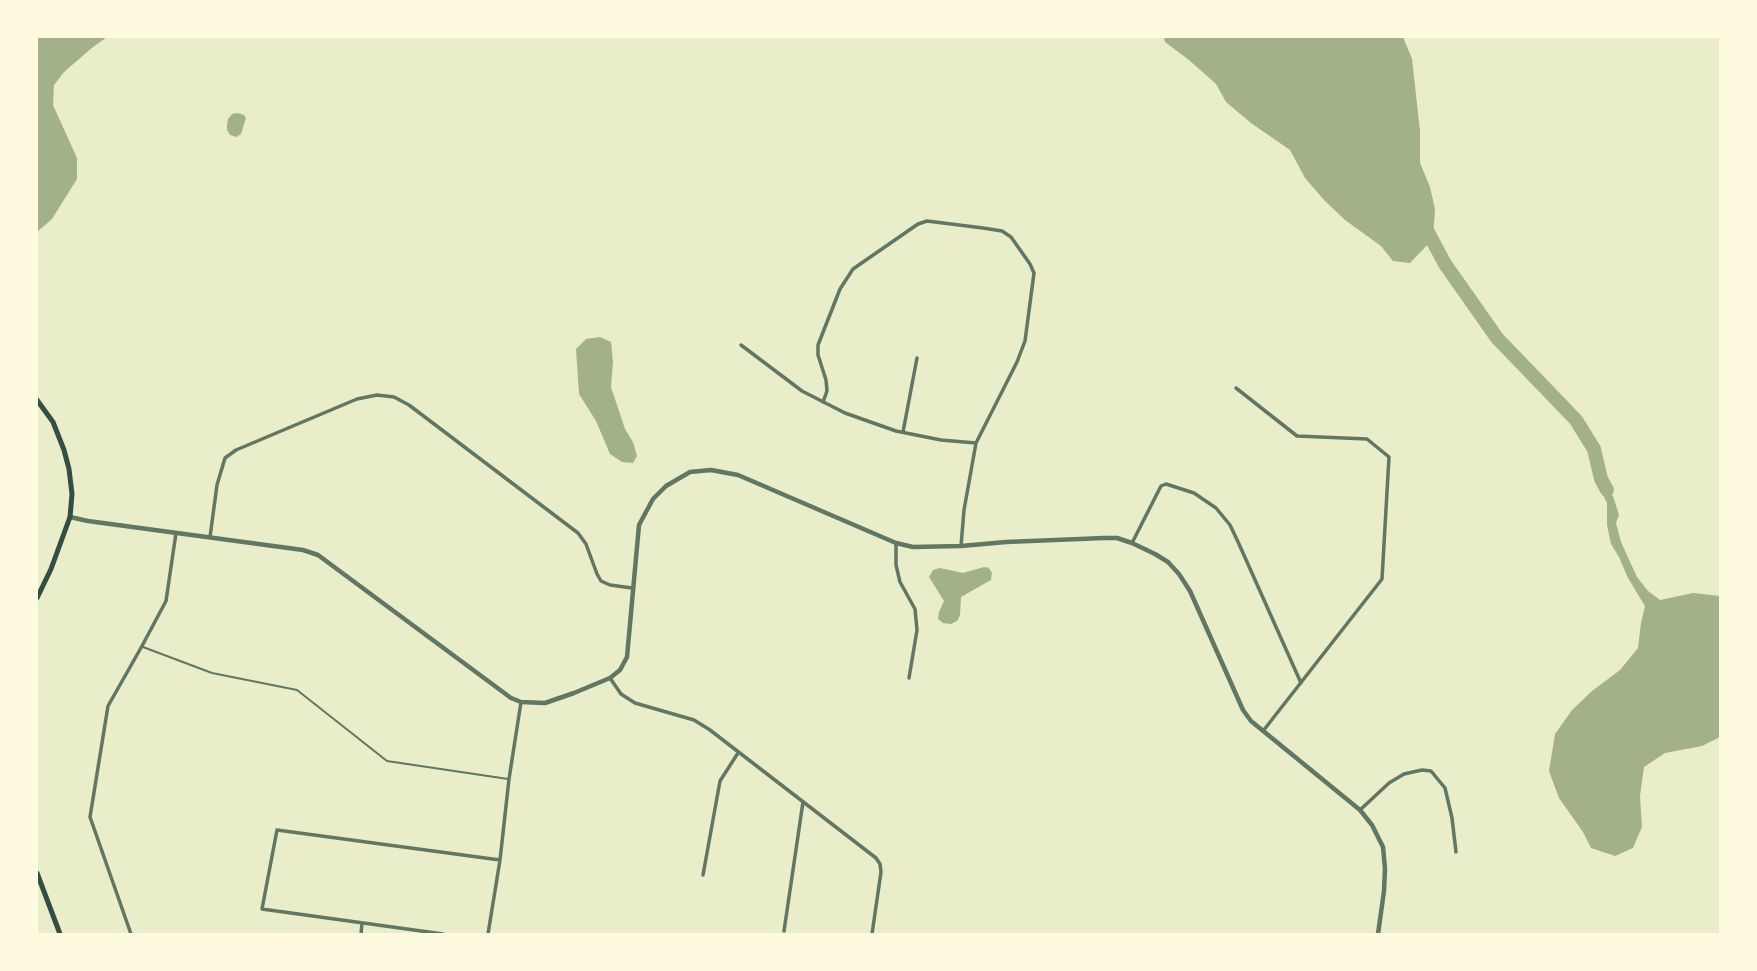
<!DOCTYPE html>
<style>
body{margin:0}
#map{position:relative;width:1757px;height:971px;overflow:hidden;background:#e9edc9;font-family:"Space Grotesk",sans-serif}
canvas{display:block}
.frame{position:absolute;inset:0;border:38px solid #fefae0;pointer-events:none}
</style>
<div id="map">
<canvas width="1757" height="971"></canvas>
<div class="frame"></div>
</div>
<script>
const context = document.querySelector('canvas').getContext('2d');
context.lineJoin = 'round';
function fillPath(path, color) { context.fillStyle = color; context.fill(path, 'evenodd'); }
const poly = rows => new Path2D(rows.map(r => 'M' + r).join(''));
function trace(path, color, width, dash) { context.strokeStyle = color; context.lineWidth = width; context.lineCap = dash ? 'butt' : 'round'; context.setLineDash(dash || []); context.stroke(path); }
fillPath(poly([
 [37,37,107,37,93,47,64,72,54,85,53,105,77,158,77,179,52,219,37,232],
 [1164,37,1403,37,1412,59,1420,131,1420,163,1430,187,1435,209,1433,239,1410,263,1393,261,1381,246,1345,220,1324,200,1305,178,1290,150,1251,123,1226,102,1216,84,1189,60,1165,42],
 [238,113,244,115,246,118,241,134,236,137,230,135,227,130,227,125,228,119,232,114],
 [600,337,611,342,613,362,611,387,625,429,633,442,637,456,633,463,622,462,610,454,596,421,579,394,576,349,586,339],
 [1607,490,1613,496,1619,515,1616,523,1621,542,1637,577,1648,591,1660,600,1693,593,1720,596,1720,737,1702,746,1665,753,1644,767,1640,796,1642,827,1633,848,1615,856,1591,848,1583,832,1559,798,1549,771,1555,734,1572,710,1592,691,1620,670,1638,648,1641,623,1645,606,1628,578,1619,557,1611,544,1607,525,1607,503,1603,495],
 [984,567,989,568,992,573,991,580,961,597,960,615,957,621,951,624,943,623,938,619,939,612,944,601,929,577,933,570,940,568,963,573]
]), '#a3b18a');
trace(poly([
 [1423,223,1445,264,1497,338,1576,420,1594,449,1601,479,1607,490]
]), '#a3b18a', 14);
trace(poly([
 [143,647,212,673,297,690,387,761,508,779]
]), '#617663', 2);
trace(poly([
 [741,345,802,391,845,413,896,431,941,440,976,443],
 [1236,388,1297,436,1367,439,1389,457,1382,579,1263,731],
 [823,402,827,391,826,380,818,355,818,345,840,289,853,269,918,224,927,221,983,228,1002,231,1011,237,1030,264,1034,273,1025,341,1017,362,976,443,964,510,961,546],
 [903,432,917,358],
 [210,537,217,485,225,458,236,450,357,399,377,395,394,397,409,405,578,533,586,544,597,574,601,581,610,585,632,588],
 [896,543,896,565,900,582,915,609,917,630,909,678],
 [1132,543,1161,486,1166,484,1194,493,1216,508,1230,525,1239,544,1301,683],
 [610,678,621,694,635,703,694,720,710,730,876,858,880,864,881,872,872,934],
 [1360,810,1389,783,1404,774,1422,770,1431,771,1445,788,1452,818,1456,852],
 [703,875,720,781,738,753],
 [784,931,803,802],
 [131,934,90,817,108,706,142,646,166,601,176,533],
 [361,934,362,923],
 [443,934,262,909,277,830,500,860],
 [488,934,500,860,509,779,521,702]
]), '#617663', 3.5);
trace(poly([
 [70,517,88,521,303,550,318,555,511,698,521,702,545,703,574,693,610,678,620,670,627,657,639,525,653,499,666,486,690,472,711,470,738,475,896,543,913,547,961,546,1006,542,1104,538,1117,538,1132,543,1155,554,1168,562,1179,574,1190,591,1243,710,1251,721,1360,810,1372,825,1383,847,1385,869,1384,891,1378,934]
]), '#617663', 4.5);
trace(poly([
 [37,400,53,422,64,450,69,469,72,494,70,517,51,569,37,598],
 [37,873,60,934]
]), '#344e41', 5);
</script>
